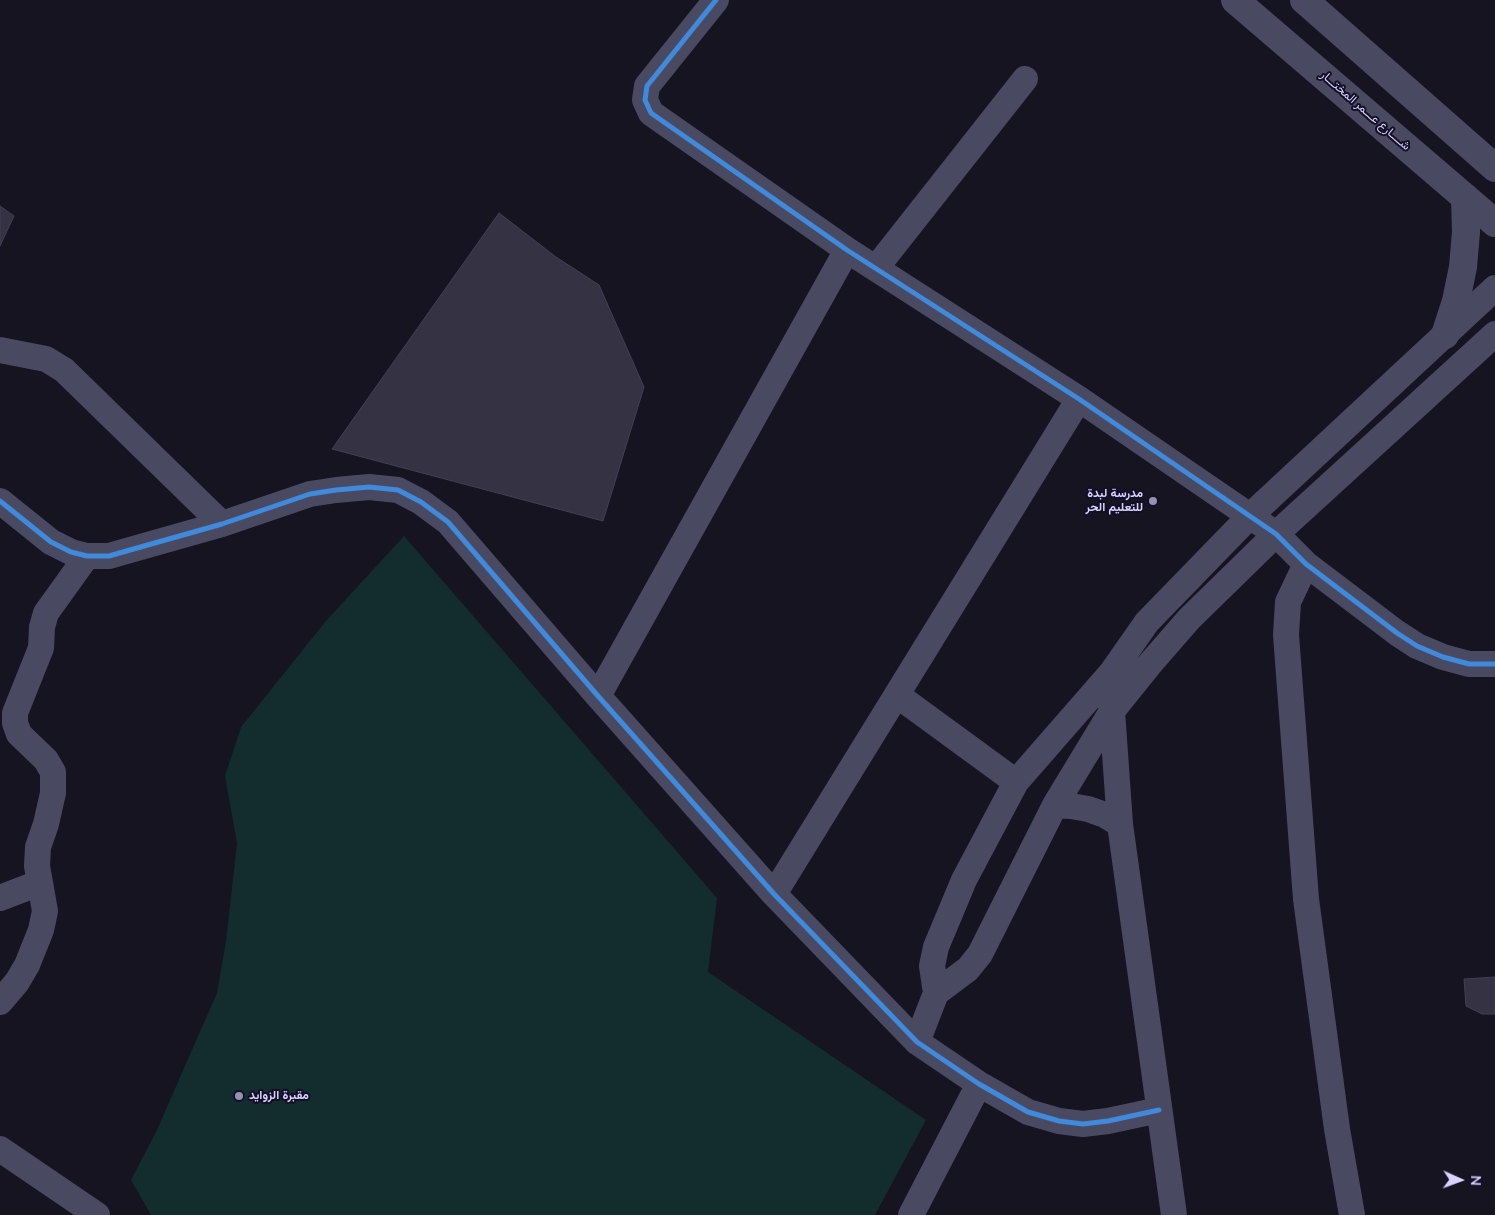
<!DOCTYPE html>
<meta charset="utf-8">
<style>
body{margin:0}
#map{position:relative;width:1495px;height:1215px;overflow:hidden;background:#161421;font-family:"Nunito Sans",sans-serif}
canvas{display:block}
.north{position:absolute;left:1435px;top:1155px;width:50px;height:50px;-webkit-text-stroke:4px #130f26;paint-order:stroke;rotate:92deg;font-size:14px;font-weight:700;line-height:20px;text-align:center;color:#d9d4ff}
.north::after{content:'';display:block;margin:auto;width:18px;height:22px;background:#d9d4ff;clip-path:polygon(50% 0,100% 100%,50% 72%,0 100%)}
</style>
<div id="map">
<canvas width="1495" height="1215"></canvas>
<div class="north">N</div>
</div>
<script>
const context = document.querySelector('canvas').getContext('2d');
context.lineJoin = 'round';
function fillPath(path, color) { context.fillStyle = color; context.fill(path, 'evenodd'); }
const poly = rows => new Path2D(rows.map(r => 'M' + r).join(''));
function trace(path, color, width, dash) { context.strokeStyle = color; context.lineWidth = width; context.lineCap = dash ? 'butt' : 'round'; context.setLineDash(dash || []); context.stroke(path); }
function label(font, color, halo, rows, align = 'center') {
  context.font = font + ' "Nunito Sans",Vazirmatn,sans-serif'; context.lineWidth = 4; context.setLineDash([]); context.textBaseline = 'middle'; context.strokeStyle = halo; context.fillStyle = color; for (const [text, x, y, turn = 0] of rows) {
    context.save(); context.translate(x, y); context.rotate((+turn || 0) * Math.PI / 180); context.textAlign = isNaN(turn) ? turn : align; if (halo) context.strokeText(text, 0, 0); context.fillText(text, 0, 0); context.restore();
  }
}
fillPath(poly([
 [404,536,717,898,708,972,926,1120,875,1215,151,1215,131,1180,156,1132,217,993,226,941,237,843,225,776,241,727,325,622]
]), '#132c2d');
const building = poly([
 [0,206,14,216,0,246,0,206],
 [499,213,556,257,599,285,644,387,603,521,332,449,499,213],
 [1495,977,1495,1014,1482,1014,1466,1006,1464,979,1495,977]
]);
fillPath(building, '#343243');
trace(building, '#433f54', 1);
trace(poly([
 [716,0,647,86,645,100,651,113,847,250,1079,399,1276,534,1306,564,1397,633,1417,646,1443,657,1469,664,1495,664],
 [876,268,1025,79],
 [0,350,46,359,64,370,222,524],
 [0,501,51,542,71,552,87,556,109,556,130,550,222,524,310,494,336,490,369,487,398,490,421,502,448,522,598,696,774,894,917,1042,979,1084,1028,1112,1059,1121,1083,1124,1108,1121,1159,1110],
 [1306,564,1288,602,1286,635,1306,899,1337,1129,1352,1215],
 [897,695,1016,782],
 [598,696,847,250],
 [1055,805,1071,806,1088,809,1105,815,1120,824],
 [774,894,1079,399],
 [0,898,39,883],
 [936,993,968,969,980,954,1055,805,1112,711,1149,665,1189,619,1276,534,1495,334],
 [0,1002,17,982,27,965,41,930,45,911,37,866,38,847,46,824,53,793,53,772,46,760,19,734,15,723,15,713,41,648,42,627,46,613,87,556],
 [917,1042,936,993,932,966,936,947,964,880,1016,782,1112,672],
 [0,1149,97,1215],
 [911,1215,979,1084],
 [1174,1215,1120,824,1112,711,1110,701,1112,672,1147,622,1250,516,1495,288]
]), '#4a4962', 26);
trace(poly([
 [1235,0,1495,223],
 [1304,0,1495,168],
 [1445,335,1456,301,1463,267,1466,232,1465,197]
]), '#4a4962', 28);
trace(poly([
 [716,0,647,86,645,100,651,113,847,250,1079,399,1276,534,1306,564,1397,633,1417,646,1443,657,1469,664,1495,664],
 [0,501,51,542,71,552,87,556,109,556,130,550,222,524,310,494,336,490,369,487,398,490,421,502,448,522,598,696,774,894,917,1042,979,1084,1028,1112,1059,1121,1083,1124,1108,1121,1159,1110]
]), '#408adc', 5);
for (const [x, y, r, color] of [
 [1153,501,5,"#9591b1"],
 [239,1096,5,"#9591b1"]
]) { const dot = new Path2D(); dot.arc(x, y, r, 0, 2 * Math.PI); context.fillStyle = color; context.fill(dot); trace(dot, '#130f26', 2); }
label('12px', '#d9d4ff', '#130f26', [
 ["شــــارع عـــمر المختـــار",1365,111,41]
]);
label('bold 12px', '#d9d4ff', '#130f26', [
 ["مدرسة لبدة",1143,494],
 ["للتعليم الحر",1143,508],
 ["مقبرة الزوايد",249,1096,"left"]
], 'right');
</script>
